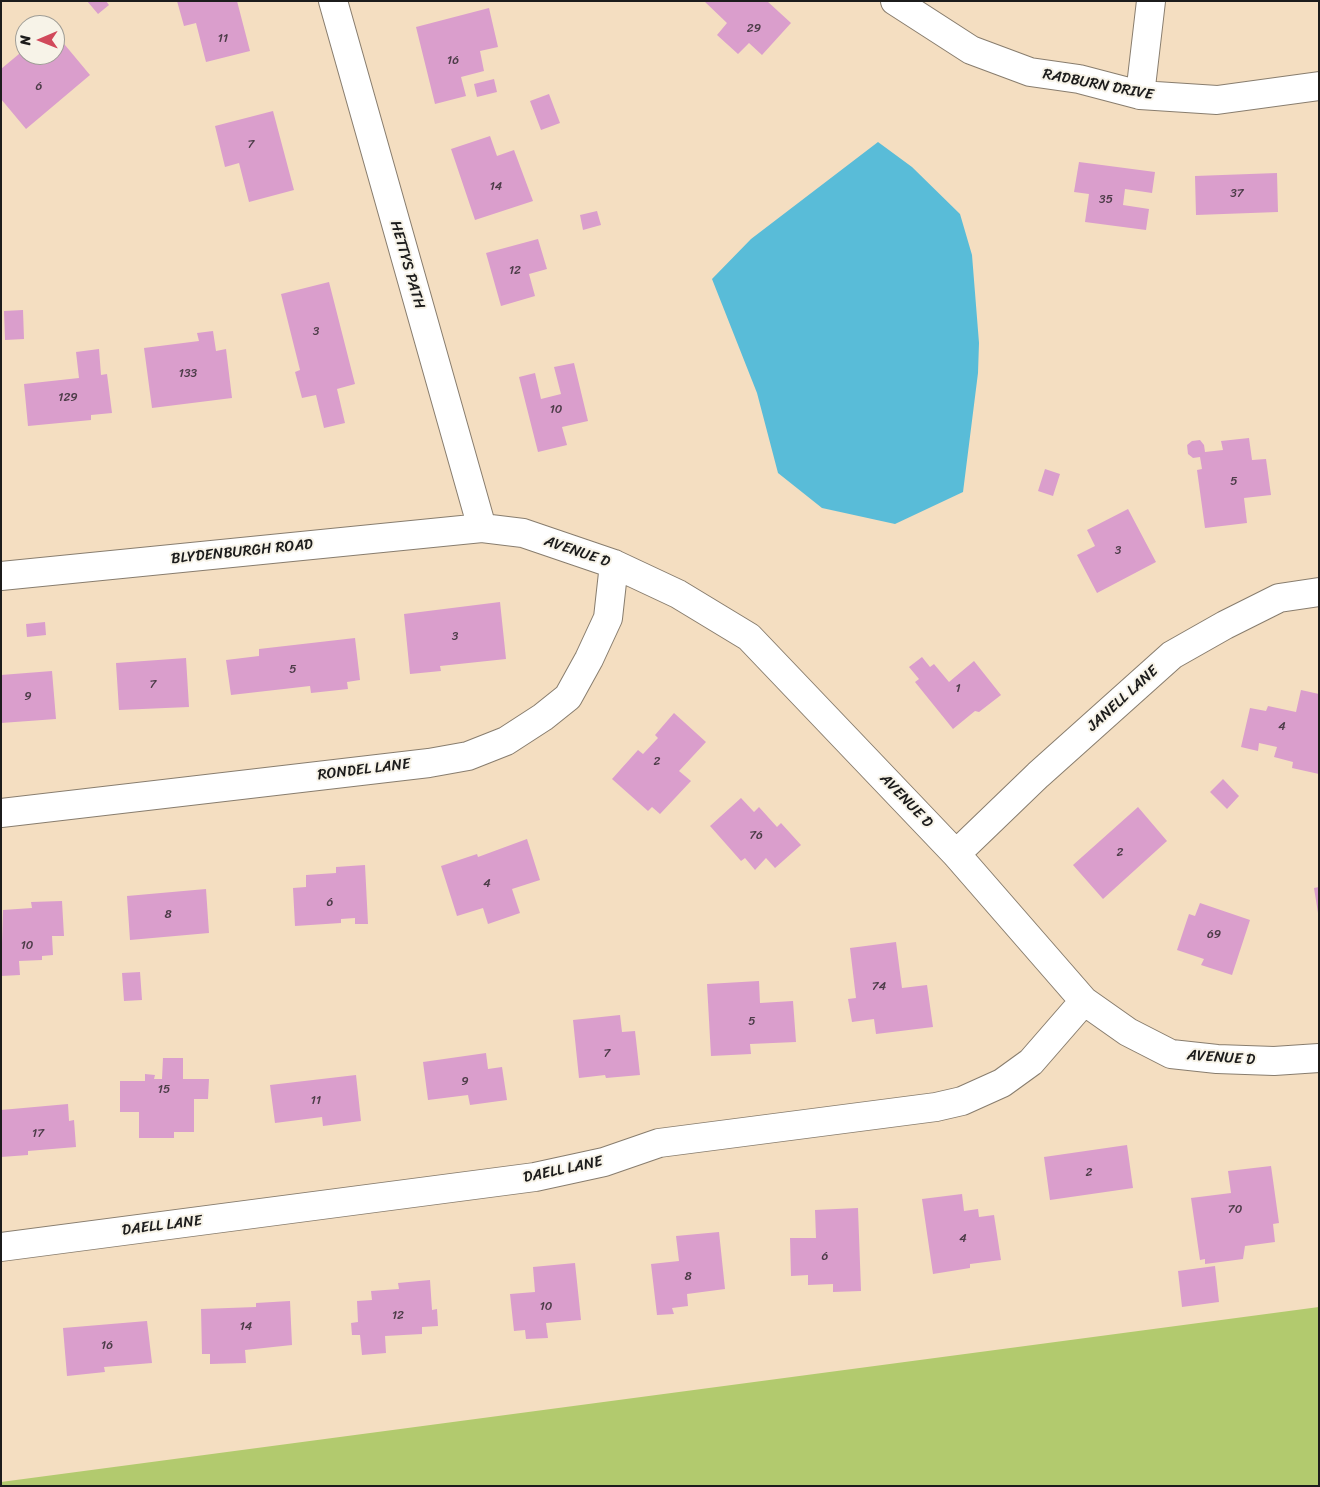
<!DOCTYPE html>
<style>
body{margin:0}
#map{position:relative;width:1320px;height:1487px;overflow:hidden;background:#f4dec1;font-family:Sriracha,sans-serif}
canvas{display:block}
.frame{position:absolute;inset:0;border:2px solid #1c1c1c;pointer-events:none}
.north{position:absolute;left:15px;top:15px;width:50px;height:50px;box-sizing:border-box;background:#f7f3e8;border:1px solid #9f9d96;border-radius:50%;rotate:269deg;font-size:14px;font-weight:700;line-height:20px;text-align:center;color:#1c1c1c}
.north::after{content:'';display:block;margin:auto;width:18px;height:22px;background:#d1495b;clip-path:polygon(50% 0,100% 100%,50% 72%,0 100%)}
</style>
<div id="map">
<canvas width="1320" height="1487"></canvas>
<div class="frame"></div>
<div class="north">N</div>
</div>
<script>
const context = document.querySelector('canvas').getContext('2d');
context.lineJoin = 'round';
function fillPath(path, color) { context.fillStyle = color; context.fill(path, 'evenodd'); }
const poly = rows => new Path2D(rows.map(r => 'M' + r).join(''));
function trace(path, color, width, dash) { context.strokeStyle = color; context.lineWidth = width; context.lineCap = dash ? 'butt' : 'round'; context.setLineDash(dash || []); context.stroke(path); }
function label(font, color, halo, rows, align = 'center') {
  context.font = font + ' Sriracha,sans-serif'; context.lineWidth = 4; context.setLineDash([]); context.textBaseline = 'middle'; context.strokeStyle = halo; context.fillStyle = color; for (const [text, x, y, turn = 0] of rows) {
    context.save(); context.translate(x, y); context.rotate((+turn || 0) * Math.PI / 180); context.textAlign = isNaN(turn) ? turn : align; if (halo) context.strokeText(text, 0, 0); context.fillText(text, 0, 0); context.restore();
  }
}
fillPath(poly([
 [1319,1307,1319,1486,1,1486,1,1482]
]), '#b2ca6e');
fillPath(poly([
 [878,142,912,167,960,214,972,255,979,343,978,373,963,492,895,524,822,508,778,473,757,393,712,279,751,239]
]), '#59bcd8');
fillPath(poly([
 [87,1,106,1,109,5,98,14],
 [177,1,237,1,250,51,206,62,196,23,184,26],
 [704,1,767,1,791,23,762,55,749,43,738,54,717,35,727,23],
 [489,8,498,47,480,51,484,71,461,77,466,96,435,104,416,27],
 [55,33,90,75,26,129,1,99,1,69,25,49,25,55,55,55],
 [494,79,497,92,477,97,474,84],
 [549,94,560,123,541,130,530,101],
 [273,111,294,190,249,202,239,163,225,167,215,126],
 [490,136,497,156,514,150,533,201,475,220,451,149],
 [1079,162,1155,172,1152,193,1125,189,1123,205,1149,209,1146,230,1085,222,1089,194,1074,192],
 [1277,173,1278,212,1196,215,1195,176],
 [597,211,601,225,583,230,580,215],
 [538,239,547,269,529,274,535,296,501,306,486,253],
 [329,282,355,384,337,389,345,423,324,428,316,395,302,398,295,372,300,370,281,294],
 [23,310,24,339,5,340,4,311],
 [213,331,216,351,226,349,232,398,152,408,144,348,199,341,197,333],
 [99,349,101,375,107,374,112,413,91,415,91,420,28,426,24,384,79,378,76,352],
 [574,363,588,421,562,427,567,445,538,452,519,377,535,373,541,399,561,394,554,367],
 [1249,438,1252,460,1266,459,1271,495,1244,498,1247,523,1205,528,1197,470,1202,469,1200,457,1193,458,1188,454,1187,445,1192,441,1200,440,1204,445,1205,452,1223,450,1221,441],
 [1045,469,1060,474,1053,496,1038,491],
 [1128,509,1156,562,1097,593,1077,555,1095,546,1087,530],
 [500,602,506,659,440,666,441,671,410,674,404,614],
 [45,622,46,635,27,637,26,624],
 [355,638,360,680,347,682,348,689,311,693,310,686,231,695,226,660,259,656,259,649],
 [922,657,930,667,934,664,949,682,974,661,1001,695,979,712,975,711,953,729,915,682,919,679,909,667],
 [186,658,189,707,119,710,116,663],
 [52,671,56,719,1,723,1,675],
 [1301,690,1319,694,1319,774,1292,768,1293,762,1274,757,1277,747,1259,743,1258,751,1241,747,1250,708,1266,711,1268,706,1296,712],
 [674,713,706,742,679,771,691,781,660,814,652,807,648,811,612,779,638,750,643,754,658,738,655,735],
 [1223,779,1239,796,1227,809,1210,792],
 [741,798,754,812,759,807,777,827,781,823,801,845,775,868,766,858,755,870,745,858,741,861,710,826],
 [1138,807,1167,841,1103,899,1073,865],
 [527,839,540,880,512,889,520,913,488,924,483,908,457,916,441,866,477,854,478,857],
 [365,865,368,924,355,924,355,918,341,919,341,923,295,926,293,888,306,887,306,875,336,873,336,867],
 [1319,887,1319,913,1318,913,1314,888],
 [206,889,209,933,130,940,127,896],
 [62,901,64,936,52,936,53,955,42,956,42,960,19,961,20,975,1,976,3,910,32,908,31,902],
 [1200,903,1250,920,1232,975,1201,965,1204,959,1177,950,1189,914,1195,916],
 [896,942,902,988,927,985,933,1027,876,1034,874,1019,852,1022,848,999,856,998,850,948],
 [140,972,142,1000,124,1001,122,973],
 [759,981,760,1003,793,1001,796,1042,750,1044,751,1054,711,1056,707,984],
 [620,1015,622,1032,635,1031,640,1075,606,1078,605,1075,579,1078,573,1020],
 [486,1053,488,1069,502,1067,507,1100,470,1105,468,1095,428,1100,423,1062],
 [163,1058,183,1058,183,1079,209,1079,208,1099,194,1099,194,1132,174,1132,174,1138,139,1138,139,1112,120,1112,120,1081,145,1081,145,1074,155,1075,154,1079,162,1079],
 [356,1075,361,1121,323,1126,322,1117,275,1123,270,1085],
 [68,1104,69,1121,74,1120,76,1147,28,1151,28,1155,1,1157,1,1110],
 [1127,1145,1133,1188,1050,1200,1044,1157],
 [1271,1166,1279,1223,1273,1224,1275,1242,1245,1246,1243,1259,1205,1264,1205,1259,1200,1260,1191,1198,1231,1193,1228,1171],
 [962,1194,964,1211,978,1209,979,1217,994,1215,1001,1260,970,1264,970,1268,933,1274,922,1199],
 [858,1208,861,1291,833,1292,833,1284,808,1285,808,1275,791,1276,790,1238,816,1238,815,1210],
 [719,1232,725,1289,687,1294,688,1306,672,1308,674,1314,657,1315,651,1264,679,1261,676,1236],
 [575,1263,581,1320,546,1323,548,1338,526,1339,525,1330,514,1331,510,1294,535,1292,533,1267],
 [1215,1266,1219,1302,1182,1307,1178,1271],
 [430,1280,432,1310,437,1309,438,1326,422,1327,422,1334,385,1336,386,1353,362,1355,360,1335,352,1335,351,1323,358,1322,357,1301,372,1300,371,1291,399,1289,398,1283],
 [290,1301,292,1345,245,1350,246,1363,210,1364,210,1354,202,1354,201,1309,256,1307,256,1303],
 [147,1321,152,1363,104,1367,105,1372,67,1376,63,1328]
]), '#da9ecc');
const minor = poly([
 [333,1,482,528],
 [895,1,971,50,1030,72,1079,79,1140,95,1217,100,1319,86],
 [1140,95,1151,1],
 [1,576,482,528,523,533,614,564,678,594,749,637,956,854,1084,1001,1128,1032,1171,1054,1217,1059,1274,1061,1319,1058],
 [1,813,429,763,468,756,506,741,543,717,568,697,589,659,608,618,614,564],
 [956,854,1038,775,1172,655,1225,625,1279,598,1319,592],
 [1,1247,535,1177,604,1162,659,1143,936,1107,962,1101,1002,1083,1031,1062,1084,1001]
]);
trace(minor, '#887d6e', 30);
trace(minor, '#fff', 28);
label('12px', '#4c3c48', null, [
 ["29",754,29],
 ["11",223,39],
 ["16",453,61],
 ["6",39,87],
 ["7",251,145],
 ["14",496,187],
 ["37",1237,194],
 ["35",1106,200],
 ["12",515,271],
 ["3",316,332],
 ["133",188,374],
 ["129",68,398],
 ["10",556,410],
 ["5",1234,482],
 ["3",1118,551],
 ["3",455,637],
 ["5",293,670],
 ["7",153,685],
 ["1",958,689],
 ["9",28,697],
 ["4",1282,727],
 ["2",657,762],
 ["76",756,836],
 ["2",1120,853],
 ["4",487,884],
 ["6",330,903],
 ["8",168,915],
 ["69",1214,935],
 ["10",27,946],
 ["74",879,987],
 ["5",752,1022],
 ["7",607,1054],
 ["9",465,1082],
 ["15",164,1090],
 ["11",316,1101],
 ["17",38,1134],
 ["2",1089,1173],
 ["70",1235,1210],
 ["4",963,1239],
 ["6",825,1257],
 ["8",688,1277],
 ["10",546,1307],
 ["12",398,1316],
 ["14",246,1327],
 ["16",107,1346]
]);
label('15px', '#1c1c1c', '#f7f3e8', [
 ["RADBURN DRIVE",1098,85,11],
 ["HETTYS PATH",407,265,74],
 ["BLYDENBURGH ROAD",242,552,-6],
 ["AVENUE D",577,552,19],
 ["JANELL LANE",1123,699,-42],
 ["RONDEL LANE",364,770,-7],
 ["AVENUE D",906,801,46],
 ["AVENUE D",1221,1058,4],
 ["DAELL LANE",563,1170,-12],
 ["DAELL LANE",162,1226,-7]
]);
</script>
